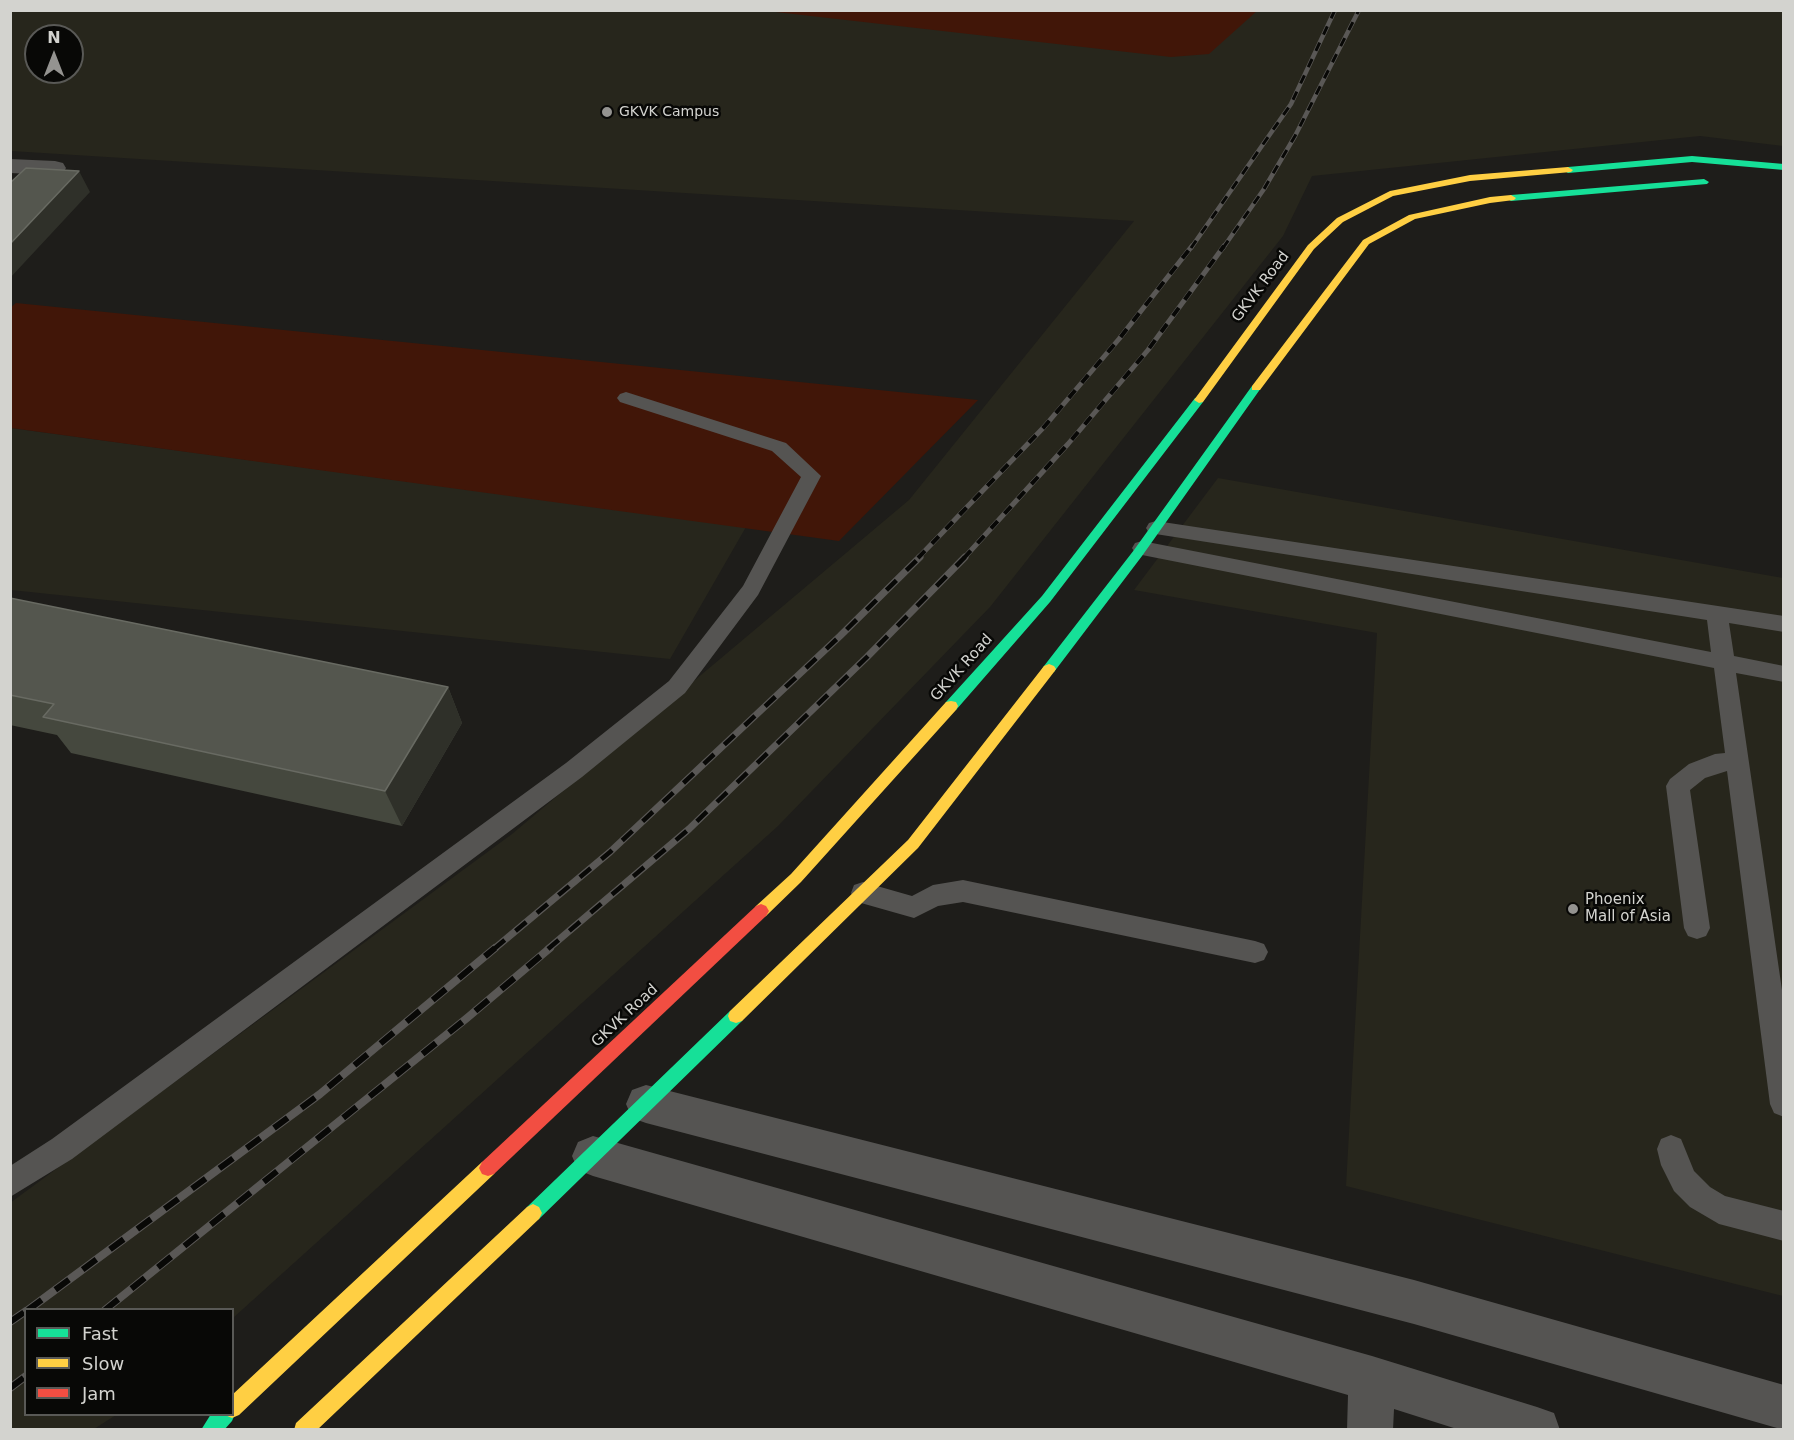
<!DOCTYPE html>
<style>
body{margin:0}
#map{position:relative;width:1794px;height:1440px;overflow:hidden;background:#1e1d1a;font-family:"DejaVu Sans",sans-serif}
canvas{display:block}
.frame{position:absolute;inset:0;border:12px solid #d3d3cf;pointer-events:none}
.legend{position:absolute;left:24px;top:1308px;width:210px;height:108px;box-sizing:border-box;background:#080806;border:2px solid #595956;margin:0;padding:8px 10px;list-style:none;font-size:18px;color:#d3d3cf}
.legend li{display:flex;align-items:center;gap:12px;height:30px}
.legend b{width:30px;border:2px solid #595956}
.north{position:absolute;left:24px;top:24px;width:60px;height:60px;box-sizing:border-box;background:#080806;border:2px solid #595956;border-radius:50%;rotate:0deg;font-size:16px;font-weight:700;line-height:24px;text-align:center;color:#d3d3cf}
.north::after{content:'';display:block;margin:auto;width:21px;height:27px;background:#949390;clip-path:polygon(50% 0,100% 100%,50% 72%,0 100%)}
</style>
<div id="map">
<canvas width="1794" height="1440"></canvas>
<div class="frame"></div>
<ul class="legend">
<li><b style="height:8px;background:#16e098"></b>Fast</li>
<li><b style="height:8px;background:#ffcf43"></b>Slow</li>
<li><b style="height:8px;background:#f24e42"></b>Jam</li>
</ul>
<div class="north">N</div>
</div>
<script>
const context = document.querySelector('canvas').getContext('2d');
context.lineJoin = 'round';
function fillPath(path, color) { context.fillStyle = color; context.fill(path, 'evenodd'); }
const poly = rows => new Path2D(rows.map(r => 'M' + r).join(''));
function trace(path, color, width, dash) { context.strokeStyle = color; context.lineWidth = width; context.lineCap = dash ? 'butt' : 'round'; context.setLineDash(dash || []); context.stroke(path); }
function label(font, color, halo, rows, align = 'center') {
  context.font = font + ' "DejaVu Sans",sans-serif'; context.lineWidth = 5; context.setLineDash([]); context.textBaseline = 'middle'; context.strokeStyle = halo; context.fillStyle = color; for (const [text, x, y, turn = 0] of rows) {
    context.save(); context.translate(x, y); context.rotate((+turn || 0) * Math.PI / 180); context.textAlign = isNaN(turn) ? turn : align; if (halo) context.strokeText(text, 0, 0); context.fillText(text, 0, 0); context.restore();
  }
}
fillPath(poly([
 [11,11,1783,11,1783,146,1700,136,1312,176,1283,236,990,607,778,826,233,1318,232,1310,26,1310,26,1414,116,1415,94,1429,11,1429,10,1203,512,834,909,500,1134,221,11,151],
 [36,36,72,36,72,72,36,72],
 [11,428,746,527,670,659,11,590],
 [1218,478,1783,578,1783,1296,1346,1186,1377,633,1134,590]
]), '#27261c');
fillPath(poly([
 [767,11,1257,11,1209,54,1171,57],
 [16,303,978,400,839,541,11,428,10,308]
]), '#411608');
fillPath(poly([
 [626,392,786,443,821,476,758,595,685,693,582,777,72,1159,10,1197,10,1166,52,1139,566,763,669,681,743,586,801,477,772,451,620,402,617,398,620,394,626,392],
 [1156,521,1784,616,1784,632,1729,623,1734,656,1784,666,1784,682,1736,673,1784,1004,1784,1117,1774,1113,1770,1104,1727,771,1705,778,1690,790,1710,928,1706,936,1697,939,1688,936,1684,928,1666,786,1670,779,1689,764,1715,754,1725,753,1714,668,1142,555,1135,553,1132,548,1135,543,1142,541,1711,652,1707,620,1149,533,1146,528,1149,523,1156,521],
 [963,880,1255,941,1264,944,1268,952,1264,960,1255,963,963,902,938,906,914,918,854,901,851,893,854,885,863,882,912,896,933,885,963,880],
 [1671,1135,1681,1139,1694,1171,1710,1187,1725,1196,1784,1211,1784,1241,1719,1224,1690,1207,1674,1191,1661,1165,1657,1149,1661,1139,1671,1135]
]), '#555452');
fillPath(poly([
 [10,159,55,161,63,163,66,168,63,173,55,175,10,173,10,159],
 [646,1085,1414,1280,1784,1385,1784,1430,1414,1324,646,1123,632,1118,626,1104,632,1090,646,1085],
 [593,1136,1372,1356,1537,1407,1554,1413,1560,1430,1460,1430,1394,1409,1393,1430,1347,1430,1348,1395,593,1176,578,1170,572,1156,578,1142,593,1136]
]), '#555452');
fillPath(poly([
 [1692,156,1784,164,1784,170,1692,162,1568,173,1563,170,1568,167,1692,156],
 [1704,179,1709,182,1707,184,1511,201,1506,198,1511,195,1704,179],
 [1256,385,1261,388,1142,556,1054,672,1044,672,1042,669,1044,666,1134,550,1252,386,1256,385],
 [1199,397,1203,398,1203,402,1050,602,956,710,946,710,944,706,946,702,1042,596,1195,398,1199,397],
 [736,1009,742,1011,744,1016,742,1021,539,1219,533,1222,527,1219,524,1213,527,1207,730,1011,736,1009],
 [232,1409,235,1414,232,1421,224,1430,201,1430,211,1414,232,1414,232,1409]
]), '#16e098');
fillPath(poly([
 [1568,167,1573,170,1571,172,1470,181,1393,196,1343,222,1314,249,1203,402,1199,403,1194,400,1308,245,1337,218,1390,191,1470,175,1568,167],
 [1511,195,1516,198,1514,200,1490,203,1415,219,1369,244,1260,390,1252,390,1252,386,1363,240,1409,215,1490,197,1511,195],
 [1049,664,1054,666,1056,669,1054,672,918,848,742,1021,736,1023,730,1021,728,1016,730,1011,908,840,1044,666,1049,664],
 [951,701,956,702,958,706,956,710,801,882,766,916,761,918,756,916,753,911,756,906,791,874,946,702,951,701],
 [488,1160,494,1162,497,1168,494,1174,239,1415,232,1418,225,1415,232,1414,232,1395,482,1162,488,1160],
 [533,1204,539,1207,542,1213,539,1219,317,1430,294,1430,296,1423,527,1207,533,1204]
]), '#ffcf43');
fillPath(poly([
 [761,904,766,906,769,911,766,916,494,1174,488,1176,482,1174,479,1168,482,1162,756,906,761,904]
]), '#f24e42');
const railFar3 = poly([
 [1191,248,1291,104,1335,10],
 [1223,248,1264,189,1295,136,1359,10]
]);
const railFar2 = poly([
 [918,558,1044,427,1119,339,1192,246],
 [964,558,1068,444,1148,350,1224,246]
]);
const railFar1 = poly([
 [494,949,610,852,840,636,920,557],
 [548,949,689,829,867,657,965,557]
]);
const rail = poly([
 [28,1310,320,1094,495,948],
 [105,1310,467,1018,550,948],
 [10,1322,26,1311],
 [10,1388,26,1376]
]);
trace(railFar3, '#5a5856', 4.5);
trace(railFar2, '#5a5856', 5);
trace(railFar1, '#5a5856', 7);
trace(rail, '#5a5856', 8);
trace(railFar3, '#080806', 3, [9]);
trace(railFar2, '#080806', 4, [10]);
trace(railFar1, '#080806', 4.5, [14]);
trace(rail, '#080806', 6, [17]);
fillPath(poly([
 [10,598,448,687,462,723,402,826,71,753,57,735,10,725]
]), '#45483e');
fillPath(poly([
 [79,171,90,192,10,278,10,244],
 [448,687,462,723,402,826,385,791]
]), '#2f3029');
const building = poly([
 [26,168,79,171,10,244,10,183,26,168],
 [10,598,448,687,385,791,43,717,54,704,10,695,10,598]
]);
fillPath(building, '#54564e');
trace(building, '#686a62', 1.5);
for (const [x, y, r, color] of [
 [607,112,6,"#949390"],
 [1573,909,6,"#949390"]
]) { const dot = new Path2D(); dot.arc(x, y, r, 0, 2 * Math.PI); context.fillStyle = color; context.fill(dot); trace(dot, '#080806', 2); }
label('14px', '#d3d3cf', '#080806', [
 ["GKVK Campus",619,112]
], 'left');
label('15px', '#d3d3cf', '#080806', [
 ["GKVK Road",1261,287,-53],
 ["GKVK Road",962,668,-48],
 ["GKVK Road",625,1016,-43]
]);
label('15px', '#d3d3cf', '#080806', [
 ["Phoenix",1585,900],
 ["Mall of Asia",1585,917]
], 'left');
</script>
